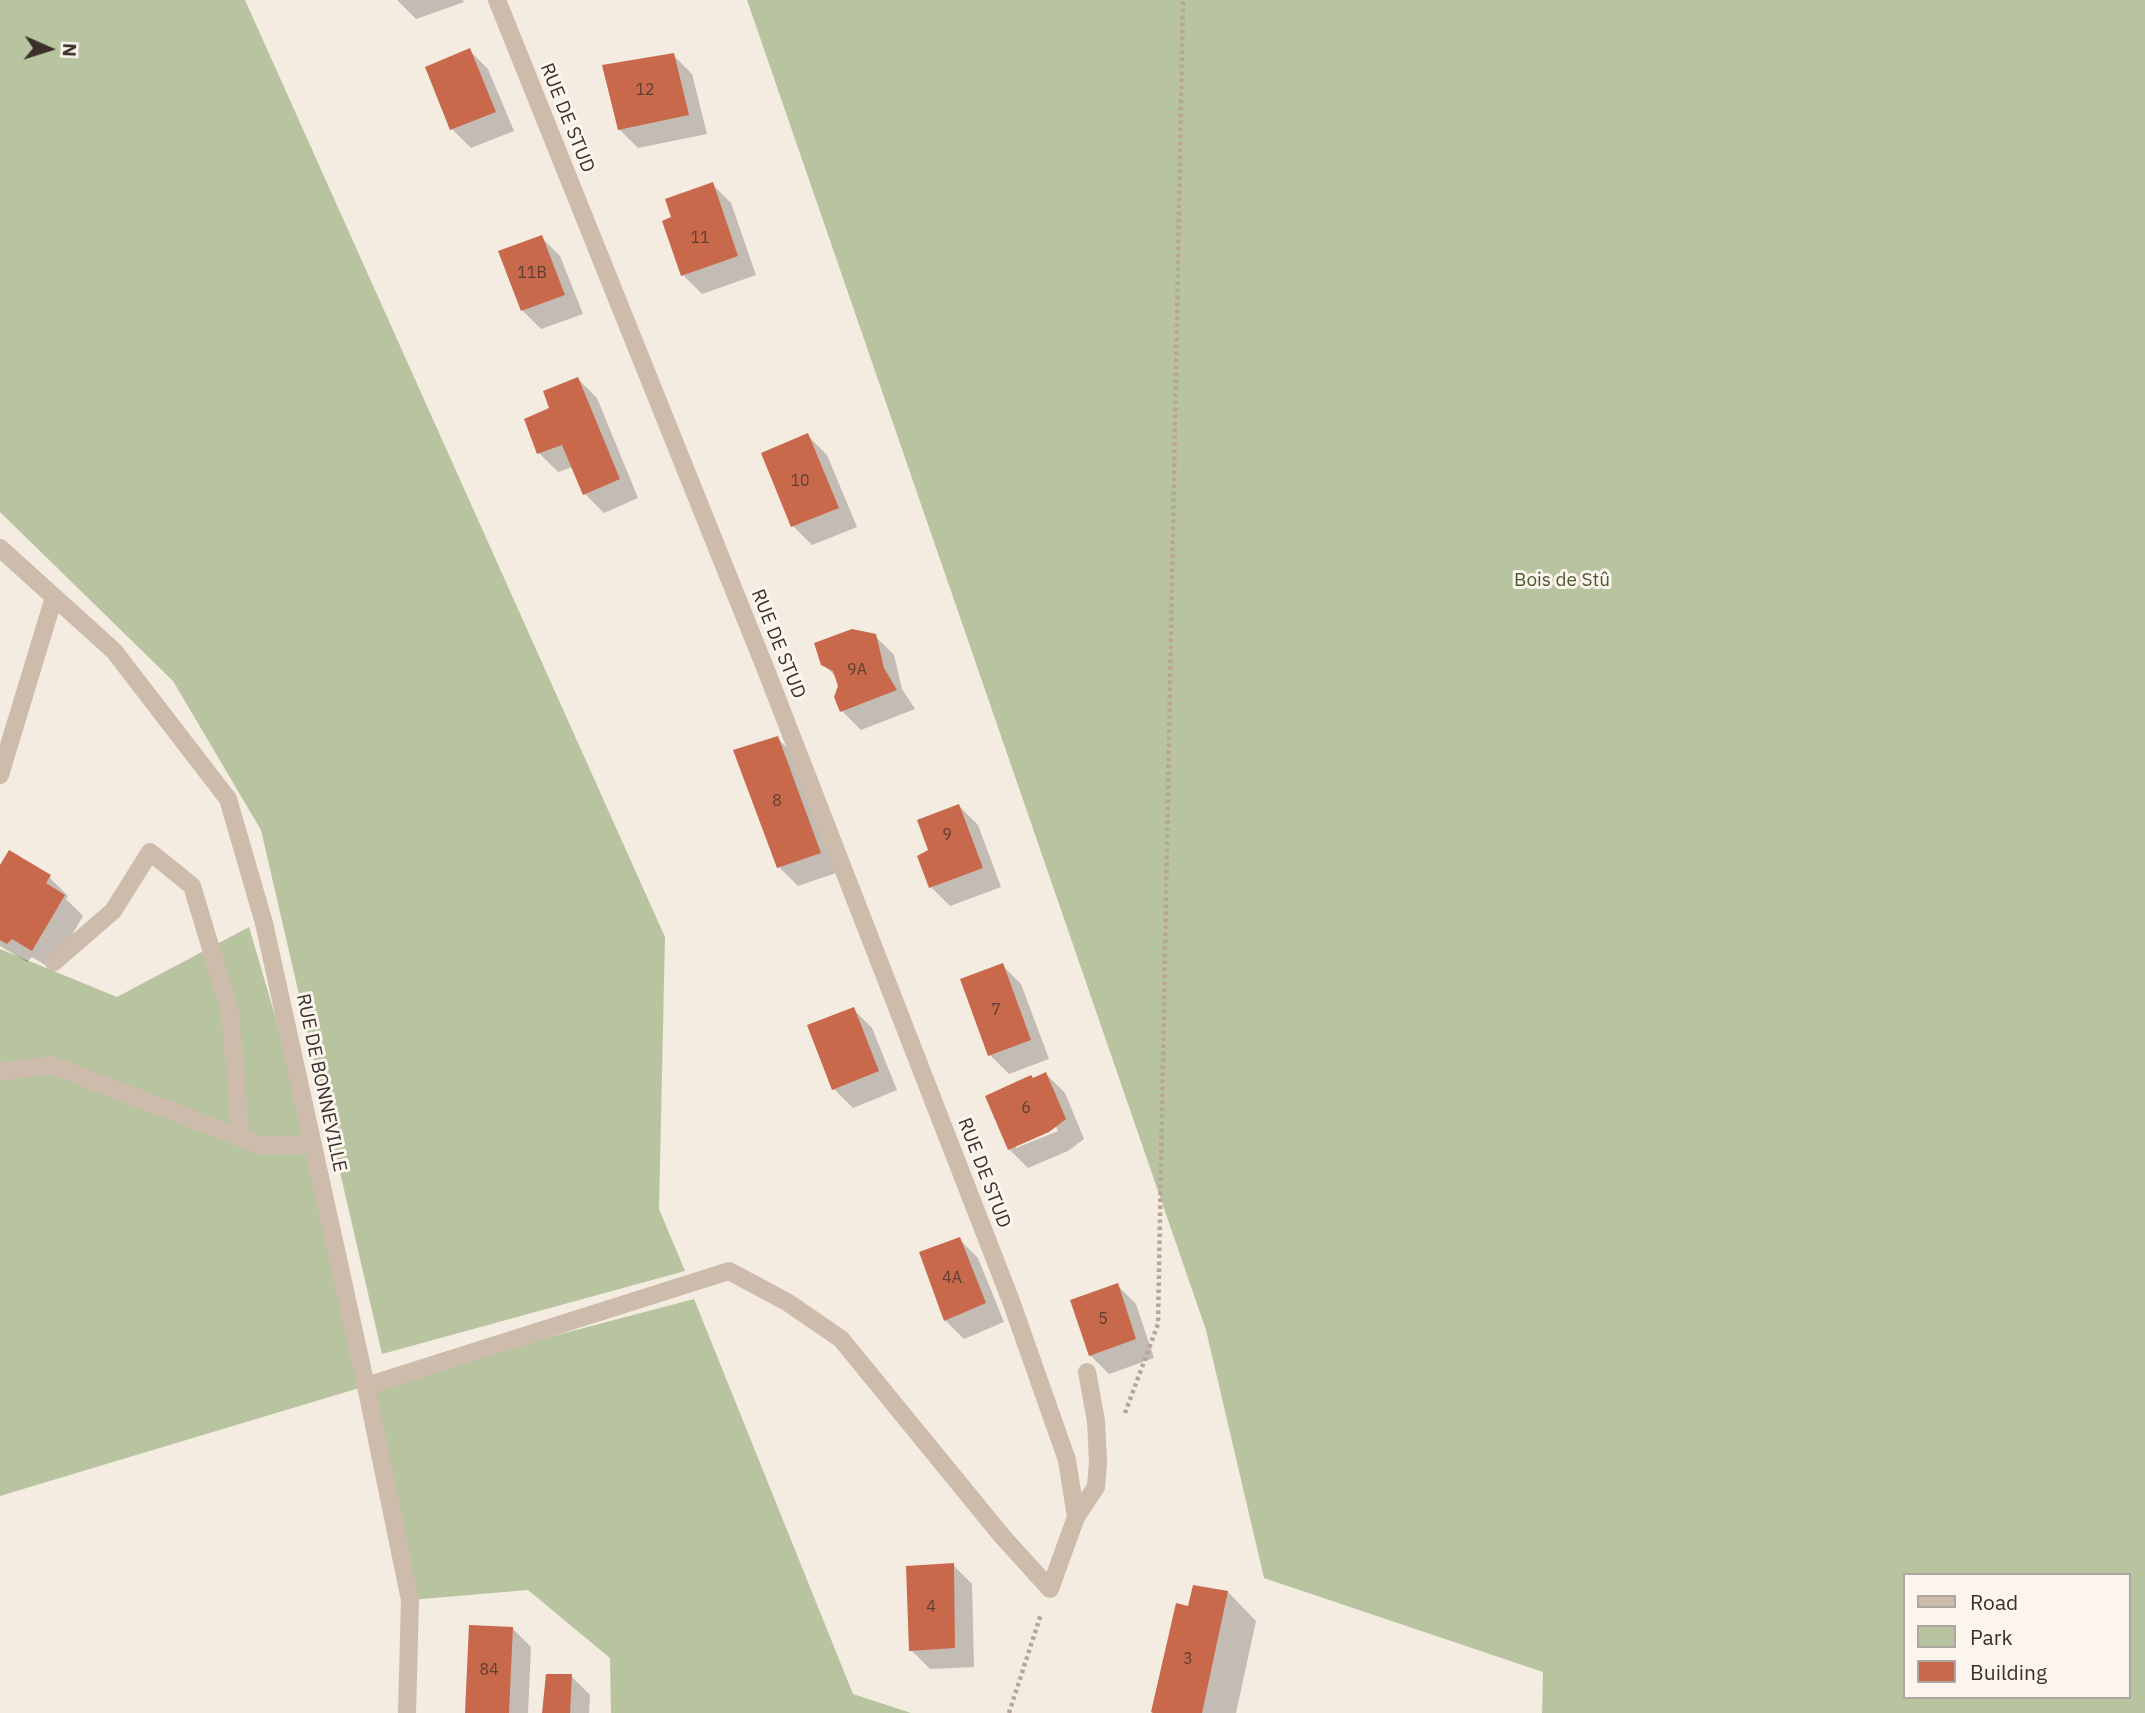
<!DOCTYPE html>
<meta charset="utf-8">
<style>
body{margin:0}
#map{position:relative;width:2145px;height:1713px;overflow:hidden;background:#f4ebe1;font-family:"IBM Plex Sans",sans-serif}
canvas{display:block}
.legend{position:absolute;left:1903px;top:1573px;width:228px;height:126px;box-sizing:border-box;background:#fbf5ee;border:2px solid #aea6a0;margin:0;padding:9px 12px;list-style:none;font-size:21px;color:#3b302b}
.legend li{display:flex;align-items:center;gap:14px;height:35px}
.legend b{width:35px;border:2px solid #aea6a0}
.north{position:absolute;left:14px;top:14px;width:70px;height:70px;-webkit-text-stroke:5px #fbf5ee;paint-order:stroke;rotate:93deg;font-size:19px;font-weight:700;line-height:28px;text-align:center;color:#3b302b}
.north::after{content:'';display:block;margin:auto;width:24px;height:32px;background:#3b302b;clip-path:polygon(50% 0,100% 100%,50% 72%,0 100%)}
</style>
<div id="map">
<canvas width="2145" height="1713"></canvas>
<ul class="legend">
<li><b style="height:9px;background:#cdbbac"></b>Road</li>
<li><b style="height:19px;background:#b8c4a0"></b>Park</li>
<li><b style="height:19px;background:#c8694b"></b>Building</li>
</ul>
<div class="north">N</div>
</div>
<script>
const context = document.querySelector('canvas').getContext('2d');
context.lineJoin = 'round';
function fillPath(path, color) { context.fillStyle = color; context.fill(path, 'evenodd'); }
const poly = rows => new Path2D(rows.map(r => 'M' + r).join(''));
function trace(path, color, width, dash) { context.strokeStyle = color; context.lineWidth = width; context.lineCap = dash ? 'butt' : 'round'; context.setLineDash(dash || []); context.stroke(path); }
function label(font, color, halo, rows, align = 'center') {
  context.font = font + ' "IBM Plex Sans",sans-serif'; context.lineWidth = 6; context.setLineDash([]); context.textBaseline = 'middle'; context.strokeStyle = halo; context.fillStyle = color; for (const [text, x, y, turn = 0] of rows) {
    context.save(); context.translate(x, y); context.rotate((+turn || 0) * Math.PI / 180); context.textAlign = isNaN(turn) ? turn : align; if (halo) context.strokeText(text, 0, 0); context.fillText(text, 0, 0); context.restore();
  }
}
fillPath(poly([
 [0,0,245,0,665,937,659,1209,685,1271,382,1354,261,830,173,681,0,512],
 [747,0,2145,0,2145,1713,1542,1713,1543,1672,1264,1578,1206,1330],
 [1905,1575,2129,1575,2129,1697,1905,1697],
 [249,927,313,1145,367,1385,694,1299,853,1694,911,1713,611,1713,610,1658,528,1590,410,1600,366,1386,0,1496,0,949,117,997]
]), '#b8c4a0');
fillPath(poly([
 [397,0,463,0,464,2,416,19],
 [469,50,488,69,514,131,471,148,452,129],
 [673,55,692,74,707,134,638,148,619,129],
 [712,184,731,203,756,275,702,294,683,275,673,218],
 [541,237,560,256,583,314,541,329,522,310],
 [578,379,597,398,638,498,604,513,585,494,573,467,558,472,539,453],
 [808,436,827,455,857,527,812,545,793,526],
 [875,636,894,655,902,689,915,709,861,730,842,711,837,678,823,664],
 [777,738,796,757,839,872,798,886,779,867],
 [959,806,978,825,1001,887,950,906,931,887,930,851],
 [0,868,49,877,68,896,66,899,83,916,52,969,32,957,27,962,0,946],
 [1002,965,1021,984,1049,1059,1009,1074,990,1055],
 [853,1009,872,1028,897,1090,853,1108,834,1089],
 [1046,1074,1065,1093,1084,1139,1068,1151,1028,1168,1009,1149,1033,1080],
 [1056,1127,1058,1131,1016,1148,1016,1145],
 [959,1239,978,1258,1004,1322,964,1339,945,1320],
 [1117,1285,1136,1304,1154,1358,1109,1374,1090,1355],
 [953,1565,972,1584,974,1667,930,1669,911,1650],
 [1228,1592,1256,1621,1236,1713,1154,1713,1189,1608],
 [512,1628,531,1647,528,1713,467,1713],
 [571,1676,590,1695,589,1713,544,1713]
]), '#0003');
fillPath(poly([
 [470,48,496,112,450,130,425,67],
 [674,53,689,115,618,130,602,65],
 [713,182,738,256,681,276,662,221,671,217,665,199],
 [542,235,565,295,521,311,498,251],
 [578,377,620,479,583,495,562,445,537,454,524,419,549,408,543,391],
 [808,433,839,508,791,527,761,453],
 [852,629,876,634,884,668,897,690,840,712,834,697,838,686,833,671,821,665,814,643],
 [778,736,821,853,777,868,733,750],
 [959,804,983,868,929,888,917,856,928,850,917,820],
 [9,850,51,875,46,883,65,895,32,951,12,939,7,944,0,940,0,865],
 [1003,963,1031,1040,988,1056,960,979],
 [854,1007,879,1071,832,1090,807,1025],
 [1046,1072,1066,1119,1049,1132,1008,1150,985,1096,1031,1075,1033,1078],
 [960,1237,986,1303,944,1321,919,1252],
 [1118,1283,1136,1339,1089,1356,1070,1300],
 [954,1563,955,1648,909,1651,906,1566],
 [1193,1585,1228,1591,1202,1713,1153,1713,1151,1712,1176,1603,1188,1606],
 [469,1625,513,1627,509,1713,465,1713],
 [546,1674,572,1674,570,1713,542,1713]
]), '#c8694b');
trace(poly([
 [1125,1413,1158,1324,1183,0],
 [1009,1713,1041,1614]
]), '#b9a596', 4.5, [3.5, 3.5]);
trace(poly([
 [0,775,54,597],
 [54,962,113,911,150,852,192,886,230,1012,241,1138],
 [0,1072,51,1065,260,1145,313,1145],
 [1076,1517,1096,1487,1098,1462,1096,1421,1087,1372]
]), '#cdbbac', 18);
trace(poly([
 [366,1386,729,1271,787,1302,841,1339,1002,1536,1050,1589,1076,1517,1067,1460,1011,1301,766,670,497,0]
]), '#cdbbac', 18);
trace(poly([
 [0,548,114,651,228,799,264,923,366,1386,410,1600,407,1713]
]), '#cdbbac', 18);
label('16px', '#5e3e33', null, [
 ["12",645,90],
 ["11",700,238],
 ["11B",532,273],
 ["10",800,481],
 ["9A",857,670],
 ["8",777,801],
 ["9",947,835],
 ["7",996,1010],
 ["6",1026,1108],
 ["4A",952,1278],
 ["5",1103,1319],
 ["4",931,1607],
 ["3",1188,1659],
 ["84",489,1670]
]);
label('19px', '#3b302b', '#fbf5ee', [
 ["RUE DE STUD",567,118,68],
 ["RUE DE STUD",778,644,68],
 ["RUE DE BONNEVILLE",321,1083,78],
 ["RUE DE STUD",984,1173,69]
]);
label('19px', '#4a5a2e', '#fbf5ee', [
 ["Bois de Stû",1562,581]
]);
</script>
